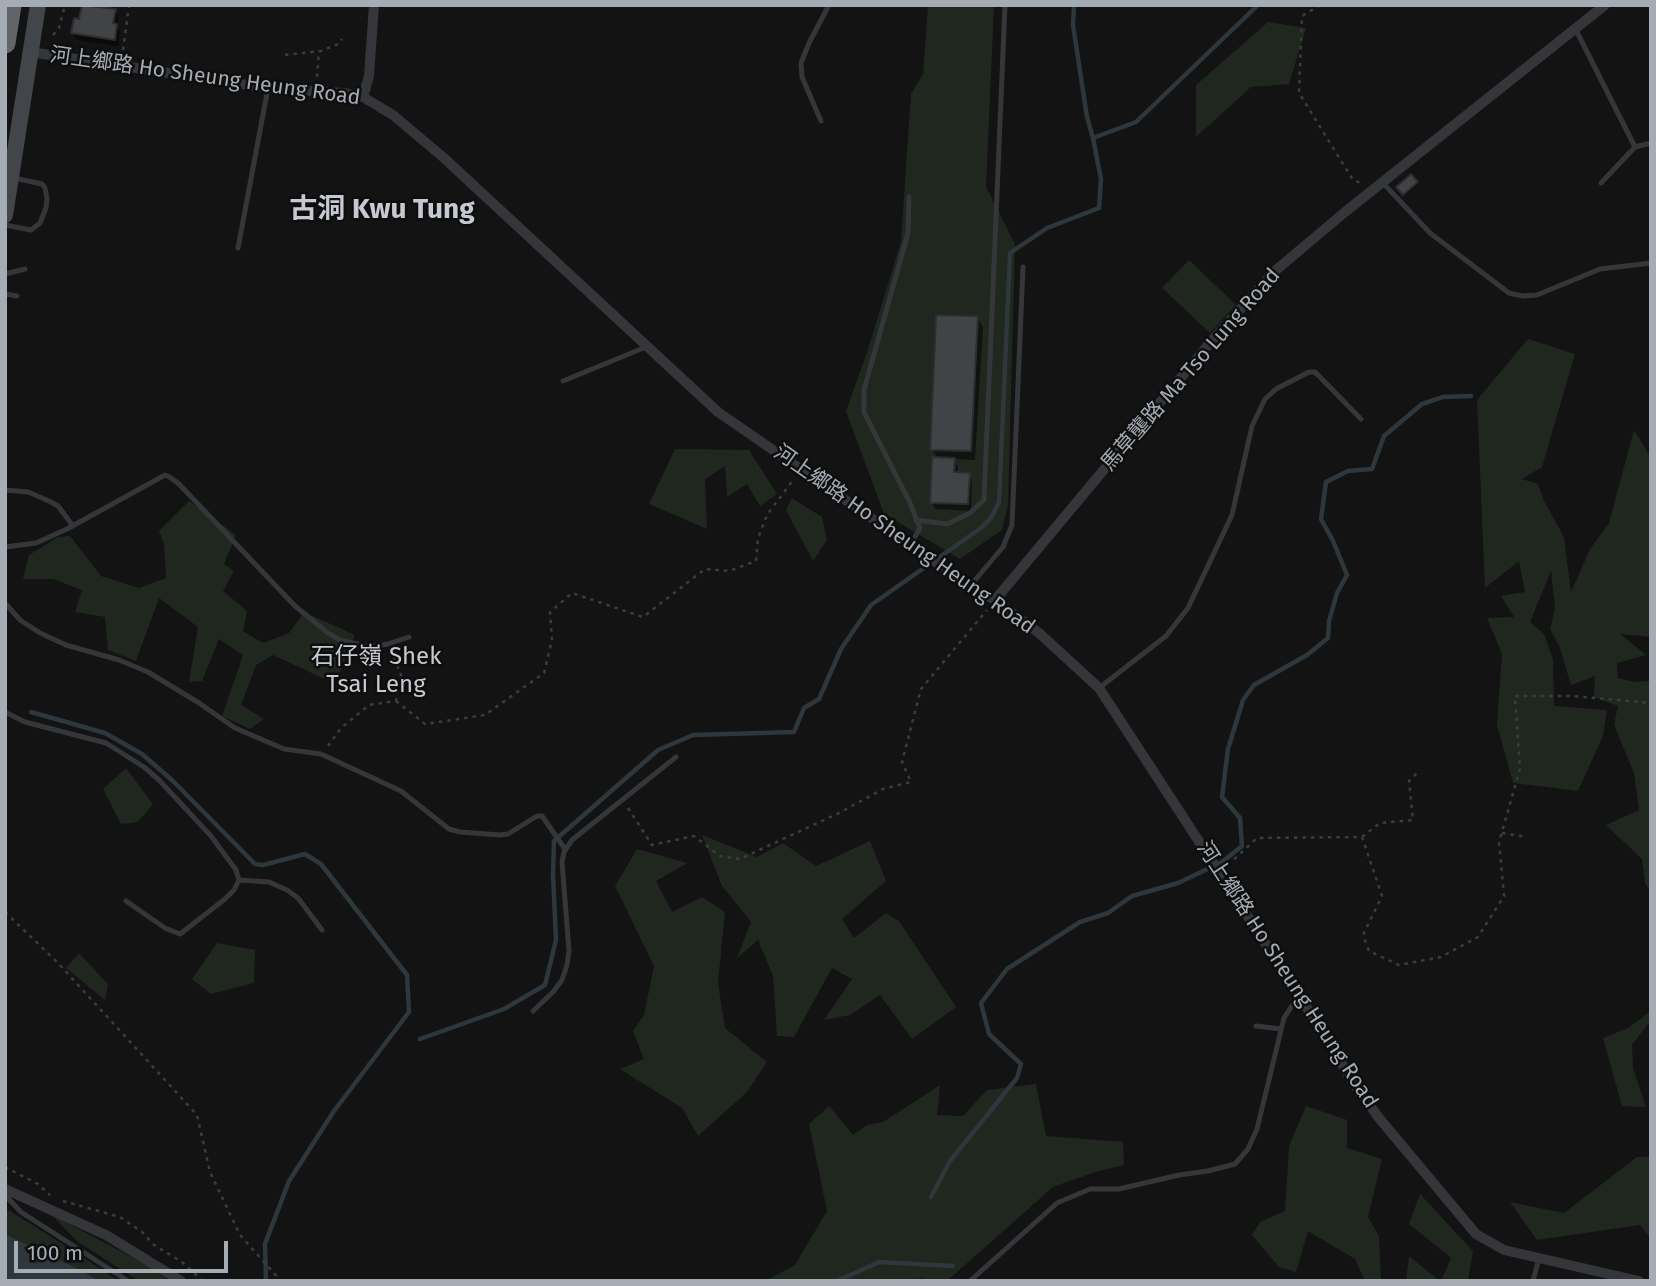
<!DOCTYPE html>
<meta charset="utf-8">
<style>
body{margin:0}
#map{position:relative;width:1656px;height:1286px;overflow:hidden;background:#131314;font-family:"Fira Sans",sans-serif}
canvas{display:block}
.frame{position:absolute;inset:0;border:7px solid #a6acb3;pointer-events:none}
.scale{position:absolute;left:14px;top:1241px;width:214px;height:32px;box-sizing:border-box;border:4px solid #a6acb3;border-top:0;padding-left:9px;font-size:21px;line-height:24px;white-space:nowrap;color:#a6acb3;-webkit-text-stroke:5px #0e0e0f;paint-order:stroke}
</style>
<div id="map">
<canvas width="1656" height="1286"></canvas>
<div class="frame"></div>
<div class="scale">100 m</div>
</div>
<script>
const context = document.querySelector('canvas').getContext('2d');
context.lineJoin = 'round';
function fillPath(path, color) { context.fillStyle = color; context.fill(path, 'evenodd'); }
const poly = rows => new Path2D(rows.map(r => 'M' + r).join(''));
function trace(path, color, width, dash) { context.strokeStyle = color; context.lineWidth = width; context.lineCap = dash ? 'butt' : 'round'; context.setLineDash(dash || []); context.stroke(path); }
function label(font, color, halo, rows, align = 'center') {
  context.font = font + ' "Fira Sans","Noto Sans SC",sans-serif'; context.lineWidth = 5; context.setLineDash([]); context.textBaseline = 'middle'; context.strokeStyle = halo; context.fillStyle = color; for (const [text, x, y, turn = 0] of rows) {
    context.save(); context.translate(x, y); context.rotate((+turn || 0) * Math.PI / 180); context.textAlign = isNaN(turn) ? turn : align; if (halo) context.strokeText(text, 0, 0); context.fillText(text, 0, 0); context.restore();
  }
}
fillPath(poly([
 [928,5,994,5,986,187,1015,244,1008,505,1002,530,960,559,884,514,846,411,867,352,901,242,911,94,923,74],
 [1268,22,1306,28,1289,84,1251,87,1196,137,1196,85],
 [1189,260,1236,305,1210,333,1162,288],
 [1528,339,1575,354,1542,467,1522,479,1538,484,1544,501,1564,537,1571,592,1590,549,1609,523,1634,430,1651,458,1651,637,1620,634,1646,655,1617,663,1618,678,1635,682,1651,681,1651,893,1645,883,1642,859,1606,825,1639,810,1634,773,1614,725,1618,706,1594,697,1595,676,1571,685,1560,648,1550,629,1555,608,1551,571,1530,622,1544,634,1553,659,1554,706,1607,710,1603,736,1578,791,1513,783,1497,725,1502,654,1487,618,1514,617,1501,596,1525,592,1519,561,1485,588,1477,400],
 [675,449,749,450,777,494,760,506,747,484,727,497,725,466,705,479,707,529,649,504],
 [792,498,822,517,827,540,813,561,786,510],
 [189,501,236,535,224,564,234,571,223,591,247,611,243,631,263,643,289,633,304,612,355,635,337,679,331,682,273,655,256,665,241,705,264,719,250,729,222,716,243,655,219,639,202,681,189,682,198,627,159,598,136,661,108,650,105,617,75,612,82,590,53,579,23,579,29,555,58,537,70,536,101,576,139,588,166,578,164,544,159,531],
 [126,768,153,804,138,822,121,824,103,789],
 [702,835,757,857,783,843,816,866,870,841,886,881,842,919,854,938,886,913,899,921,956,1007,912,1039,880,995,850,1015,824,1020,852,979,832,968,794,1037,777,1036,773,976,758,940,737,958,751,922,722,886],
 [637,849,688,863,656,881,672,912,702,897,725,912,718,983,725,1028,767,1062,747,1092,698,1136,682,1108,620,1069,644,1059,633,1031,644,1015,654,966,615,886],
 [217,943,255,950,254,983,211,994,192,979],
 [79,953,108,984,105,1000,66,968],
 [1651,1011,1651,1020,1632,1045,1633,1068,1646,1107,1622,1106,1603,1038,1628,1028],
 [1036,1084,1046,1136,1123,1142,1124,1165,1095,1172,1053,1187,947,1281,927,1281,924,1278,894,1281,765,1281,795,1265,827,1211,809,1124,829,1106,853,1135,867,1125,883,1122,940,1085,937,1115,963,1116,987,1090],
 [1306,1106,1347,1120,1347,1148,1382,1159,1368,1217,1379,1236,1381,1281,1365,1281,1355,1259,1308,1231,1296,1272,1279,1267,1252,1235,1260,1222,1285,1211,1289,1146],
 [1637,1157,1651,1157,1651,1199,1648,1200,1651,1204,1651,1239,1640,1225,1537,1240,1510,1202,1564,1213],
 [1420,1194,1473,1251,1468,1281,1441,1281,1451,1258,1409,1224],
 [5,1208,50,1236,119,1281,100,1281,5,1234],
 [52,1215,143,1263,169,1281,139,1281,78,1242],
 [1409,1256,1440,1281,1406,1281]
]), '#1f271f');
fillPath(poly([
 [5,1234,70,1265,100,1281,5,1281]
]), '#2d373c');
fillPath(poly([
 [115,11,118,17,117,27,120,32,118,46,77,40,73,33],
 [1411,176,1418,184,1405,196,1398,188],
 [977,318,983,327,975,460,953,459,958,467,957,474,969,475,972,481,971,511,935,509,932,503,938,459,932,449]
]), '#0007');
trace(poly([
 [1074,5,1073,25,1087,117,1093,138],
 [31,712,105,733,142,754,173,781,255,864,263,865,305,854,321,864,407,975,409,1012,334,1111,289,1181,265,1244,266,1281],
 [420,1039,504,1009,545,985,556,940,553,874,554,841,658,750,693,735,794,732,804,708,819,699,841,649,871,605,981,528,991,518,999,502,1010,253,1047,228,1099,208,1101,179,1093,138,1136,122,1258,5],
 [931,1197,950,1161,1017,1078,1021,1064,989,1034,981,1003,1007,969,1080,922,1108,913,1132,896,1178,883,1222,862,1242,846,1240,818,1222,797,1228,749,1243,700,1254,685,1307,655,1328,638,1329,621,1337,593,1347,575,1333,541,1321,519,1326,482,1348,471,1372,469,1384,436,1422,404,1443,397,1471,396],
 [837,1281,879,1262,953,1266]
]), '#2d373c', 4.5);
const building = poly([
 [82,5,116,9,113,23,117,24,115,40,71,33,74,18,79,19,82,5],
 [1411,174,1418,182,1403,195,1396,187,1411,174],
 [936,315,978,316,971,451,930,450,936,315],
 [932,457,955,458,954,472,970,473,968,504,930,503,932,457]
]);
fillPath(building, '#424347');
trace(building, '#2d2d30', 2);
trace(poly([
 [1320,5,1302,16,1299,93,1353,180,1361,183],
 [53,35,59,28,65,5],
 [123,50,129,5],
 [285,55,321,51,338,44,342,39],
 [317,77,319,51],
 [396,701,425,724,485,715,544,673,552,640,550,612,572,593,643,617,705,569,729,571,756,561,758,538,767,515,793,480],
 [328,746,341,728,369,705,396,701,401,675,392,653],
 [628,808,652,845,694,836,720,856,740,859,839,813,883,789,911,782,902,762,921,689,987,610],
 [1502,833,1526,837],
 [1362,837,1380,823,1413,820,1409,781,1420,770],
 [1228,865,1257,838,1362,837,1382,896,1363,935,1369,951,1399,965,1441,957,1478,937,1504,896,1499,842,1520,769,1515,696,1573,696,1651,703],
 [5,912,58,963,197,1115,210,1172,240,1235,281,1281],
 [5,1167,38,1184,50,1195],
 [63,1201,120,1217,142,1232,154,1245,182,1262,203,1281]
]), '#3a3d40', 2.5, [3.5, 5]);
trace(poly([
 [1576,30,1635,147],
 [821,121,802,77,801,63,809,43,829,5],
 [1382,182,1430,233,1509,293,1523,296,1537,295,1600,269,1651,263],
 [1601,183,1635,147,1651,143],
 [909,197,908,233,864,390,864,412,910,503,920,528,911,544],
 [5,225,31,230,40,223,46,208,47,198,45,188,42,184,14,178],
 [238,248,268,88],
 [5,274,25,269],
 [5,294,17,296],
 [563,381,646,347],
 [5,490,28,492,49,501,58,506,73,526],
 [916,520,947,524,970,513,984,500,1005,5],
 [5,547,36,543,67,529,165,475,168,476,178,483,295,606,328,633,340,640,370,647,388,644,409,637],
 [970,586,1003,547,1012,525,1023,267],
 [5,603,20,620,40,633,66,645,119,660,148,672,199,703,235,728,284,749,321,754,401,791,449,829,460,832,500,835,508,834,537,816,542,816,565,849],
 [1099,688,1166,636,1188,608,1232,515,1252,426,1265,399,1276,389,1309,372,1315,372,1361,419],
 [5,712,25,722,106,743,144,767,159,780,211,836,236,870,239,880,234,890,225,899,180,934,165,928,126,901],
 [239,880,269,882,287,890,298,898,322,930],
 [533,1011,553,992,562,980,567,965,569,951,562,862,564,852,572,840,676,757],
 [1256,1026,1281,1029],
 [5,1195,21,1212,128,1281],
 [970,1281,1057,1203,1090,1189,1119,1189,1179,1175,1208,1171,1235,1164,1248,1149,1257,1129,1284,1018,1299,995],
 [1533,1281,1539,1258]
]), '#343639', 5);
trace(poly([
 [30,52,268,88,344,93,363,97,393,115,444,158,718,412,970,586,995,600,1039,633,1099,688,1299,995,1355,1085,1379,1118,1476,1234,1504,1250,1639,1281],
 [363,97,369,76,374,5],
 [995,600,1214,338,1275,271,1345,212,1605,5],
 [5,1189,106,1235,181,1281]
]), '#343639', 10);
trace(poly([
 [5,215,38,5]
]), '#424549', 16);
trace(poly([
 [5,43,11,5]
]), '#616469', 21);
label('21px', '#a6acb3', '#0e0e0f', [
 ["河上鄉路 Ho Sheung Heung Road",205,77,8],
 ["馬草壟路 Ma Tso Lung Road",1191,370,-49],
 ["河上鄉路 Ho Sheung Heung Road",904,540,35],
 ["河上鄉路 Ho Sheung Heung Road",1287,975,57]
]);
label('24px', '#c6cad0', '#0e0e0f', [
 ["石仔嶺 Shek",376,657],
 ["Tsai Leng",376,685]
]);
label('bold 28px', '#c6cad0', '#0e0e0f', [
 ["古洞 Kwu Tung",382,210]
]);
</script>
